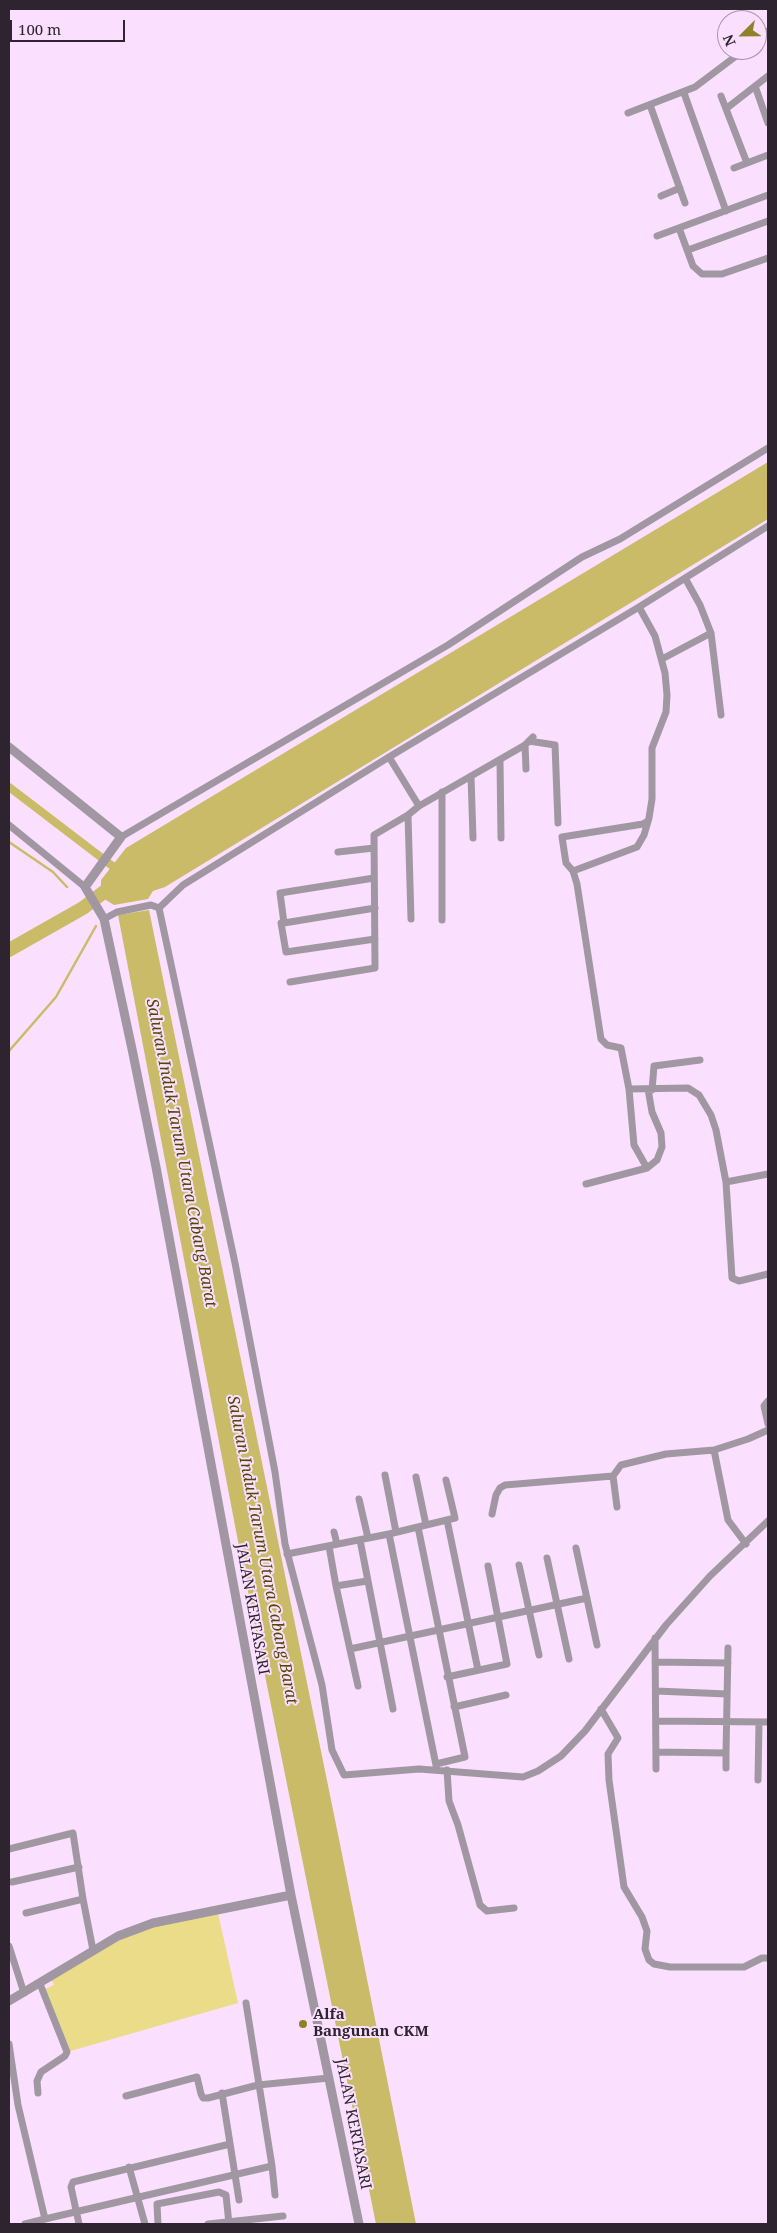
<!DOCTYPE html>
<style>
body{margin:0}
#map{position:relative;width:777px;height:2233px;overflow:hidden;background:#fae0fe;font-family:"Noto Serif",serif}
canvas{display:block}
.frame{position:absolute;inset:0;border:10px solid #2e2430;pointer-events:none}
.north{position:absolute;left:717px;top:10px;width:50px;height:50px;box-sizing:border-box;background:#fae0fe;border:1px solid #a895ac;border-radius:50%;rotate:247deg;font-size:14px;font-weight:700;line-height:20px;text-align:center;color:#2e2430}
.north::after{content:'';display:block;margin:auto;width:18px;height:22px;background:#908128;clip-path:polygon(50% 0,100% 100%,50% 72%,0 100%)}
.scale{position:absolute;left:10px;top:20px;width:115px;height:22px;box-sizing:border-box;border:2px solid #2e2430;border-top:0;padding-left:6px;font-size:15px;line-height:18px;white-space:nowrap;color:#2e2430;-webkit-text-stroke:4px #fae0fe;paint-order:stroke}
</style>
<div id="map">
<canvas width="777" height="2233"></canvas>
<div class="frame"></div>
<div class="north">N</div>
<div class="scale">100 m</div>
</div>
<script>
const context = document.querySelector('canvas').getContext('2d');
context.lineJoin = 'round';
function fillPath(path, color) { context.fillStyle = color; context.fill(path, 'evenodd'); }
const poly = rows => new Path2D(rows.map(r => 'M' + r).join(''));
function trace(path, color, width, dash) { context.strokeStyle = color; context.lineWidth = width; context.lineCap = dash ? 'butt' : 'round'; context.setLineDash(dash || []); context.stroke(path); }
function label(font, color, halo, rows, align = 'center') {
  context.font = font + ' "Noto Serif",serif'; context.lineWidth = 4; context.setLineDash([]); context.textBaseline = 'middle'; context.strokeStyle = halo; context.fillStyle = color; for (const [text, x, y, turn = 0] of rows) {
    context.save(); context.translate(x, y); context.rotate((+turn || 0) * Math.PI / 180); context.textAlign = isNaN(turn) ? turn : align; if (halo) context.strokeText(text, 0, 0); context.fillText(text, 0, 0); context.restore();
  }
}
fillPath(poly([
 [218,1913,238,2003,67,2052,45,1989,54,1985,50,1977,93,1950,153,1923]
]), '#ebdc8a');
fillPath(poly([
 [768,462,768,519,165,887,153,891,148,899,114,905,106,900,101,892,101,880,126,848],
 [149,910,340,1844,416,2224,376,2224,242,1562,118,915]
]), '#cabb69');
trace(poly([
 [9,842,53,872,67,887],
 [9,1051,56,997,96,926]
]), '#cabb69', 2.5);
trace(poly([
 [9,787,119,871]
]), '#cabb69', 8);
trace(poly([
 [9,950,83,908,117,882]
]), '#cabb69', 14);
trace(poly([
 [757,40,768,31],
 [755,86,768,123],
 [684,93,726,211],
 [721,96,747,163],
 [650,105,685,203],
 [727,108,768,76],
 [628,113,695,87,744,50],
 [734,168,768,155],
 [661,196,680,188],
 [679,228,693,266,702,274,722,274,768,258],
 [657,236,768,195],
 [688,250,768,221],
 [685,578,700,605,711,633,721,715],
 [662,659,711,633],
 [529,741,555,745,558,823],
 [525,745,526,769],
 [389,757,419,806],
 [500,760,501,838],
 [471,776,473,838],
 [442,792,442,920],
 [408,815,411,919],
 [648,821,643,824,562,837,566,863,573,871,577,884,601,1039,607,1045,621,1048,629,1089,688,1088,699,1095,711,1115,716,1130,726,1182,768,1174],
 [9,825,85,887],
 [121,837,448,645,582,557,620,539,768,448],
 [338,852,374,848],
 [573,871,637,847,644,835,649,818,652,799,652,748,666,712,667,695,665,673,655,636,639,607],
 [374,878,280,893,284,923,281,923,286,952,375,939],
 [159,908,183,885,389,757,639,607,768,526],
 [104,919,117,912,151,905,159,908,235,1263,275,1472,285,1544,322,1685,332,1750,344,1775,419,1769,523,1777,538,1771,561,1756,585,1731,666,1625,710,1576,768,1521],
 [284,923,375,908],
 [290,982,375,968,374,835,408,815,419,806,525,745,533,737],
 [629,1089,634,1145,647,1168],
 [652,1090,654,1066,700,1060],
 [726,1182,732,1278,739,1281,768,1274],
 [586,1184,647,1168,657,1160,662,1147,661,1133,652,1112,648,1089],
 [768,1401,764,1406,768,1424],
 [714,1450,728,1520,746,1544],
 [385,1475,396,1532],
 [416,1477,426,1525],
 [359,1499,368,1538],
 [617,1507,613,1476,621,1465,666,1454,714,1450,748,1439,768,1430],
 [492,1514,496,1495,500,1488,505,1485,613,1476],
 [447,1520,478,1670],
 [418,1527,465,1757,436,1764],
 [334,1532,337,1544],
 [389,1534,455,1518,446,1480],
 [360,1540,393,1709],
 [329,1546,336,1586],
 [576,1548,597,1645],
 [287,1554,389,1534,437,1770],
 [547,1558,569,1659],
 [519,1565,539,1655],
 [655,1638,656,1769],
 [350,1649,587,1598],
 [655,1662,728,1663],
 [447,1677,507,1664,488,1566],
 [358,1686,336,1586,367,1581],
 [656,1691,727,1694],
 [454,1707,506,1695],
 [601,1709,618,1738,608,1754,609,1780,624,1887,642,1917,647,1931,645,1949,649,1960,654,1964,670,1967,744,1967,762,1958,768,1958],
 [656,1721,768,1722],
 [656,1752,726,1753,728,1648],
 [726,1768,726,1753],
 [447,1770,449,1801,458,1825,480,1905,487,1911,514,1908],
 [758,1780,759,1722],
 [9,1849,73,1833,83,1899],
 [12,1882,79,1867],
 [26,1913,83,1899,93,1950],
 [9,1946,24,1993],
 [9,2044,18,2105,45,2219,272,2166,246,2003],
 [38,2093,37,2081,41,2072,65,2056,67,2052,40,1984],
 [222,2093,239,2200],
 [126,2096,197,2077,201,2094,203,2098,208,2098,258,2085,329,2078],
 [272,2166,275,2195],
 [129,2167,145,2224],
 [25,2224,45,2219],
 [79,2224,71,2187,73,2182,230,2144],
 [158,2224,157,2204,219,2192,226,2195,229,2224],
 [208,2224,283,2216]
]), '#a197a3', 7);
trace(poly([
 [9,747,121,837,85,887,104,919,132,1049,156,1167,291,1895,359,2224],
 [9,2001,118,1936,153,1923,291,1895]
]), '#a197a3', 9);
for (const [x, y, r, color] of [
 [303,2024,5,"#908128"]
]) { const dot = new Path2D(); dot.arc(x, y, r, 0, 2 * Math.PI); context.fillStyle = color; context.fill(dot); trace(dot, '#fae0fe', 2); }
label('15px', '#2e2430', '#fae0fe', [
 ["JALAN KERTASARI",252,1609,80],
 ["JALAN KERTASARI",353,2124,79]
]);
label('bold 15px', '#2e2430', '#fae0fe', [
 ["Alfa",313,2015],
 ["Bangunan CKM",313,2032]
], 'left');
label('italic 16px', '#524702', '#fae0fe', [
 ["Saluran Induk Tarum Utara Cabang Barat",181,1153,79],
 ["Saluran Induk Tarum Utara Cabang Barat",262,1550,79]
]);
</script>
